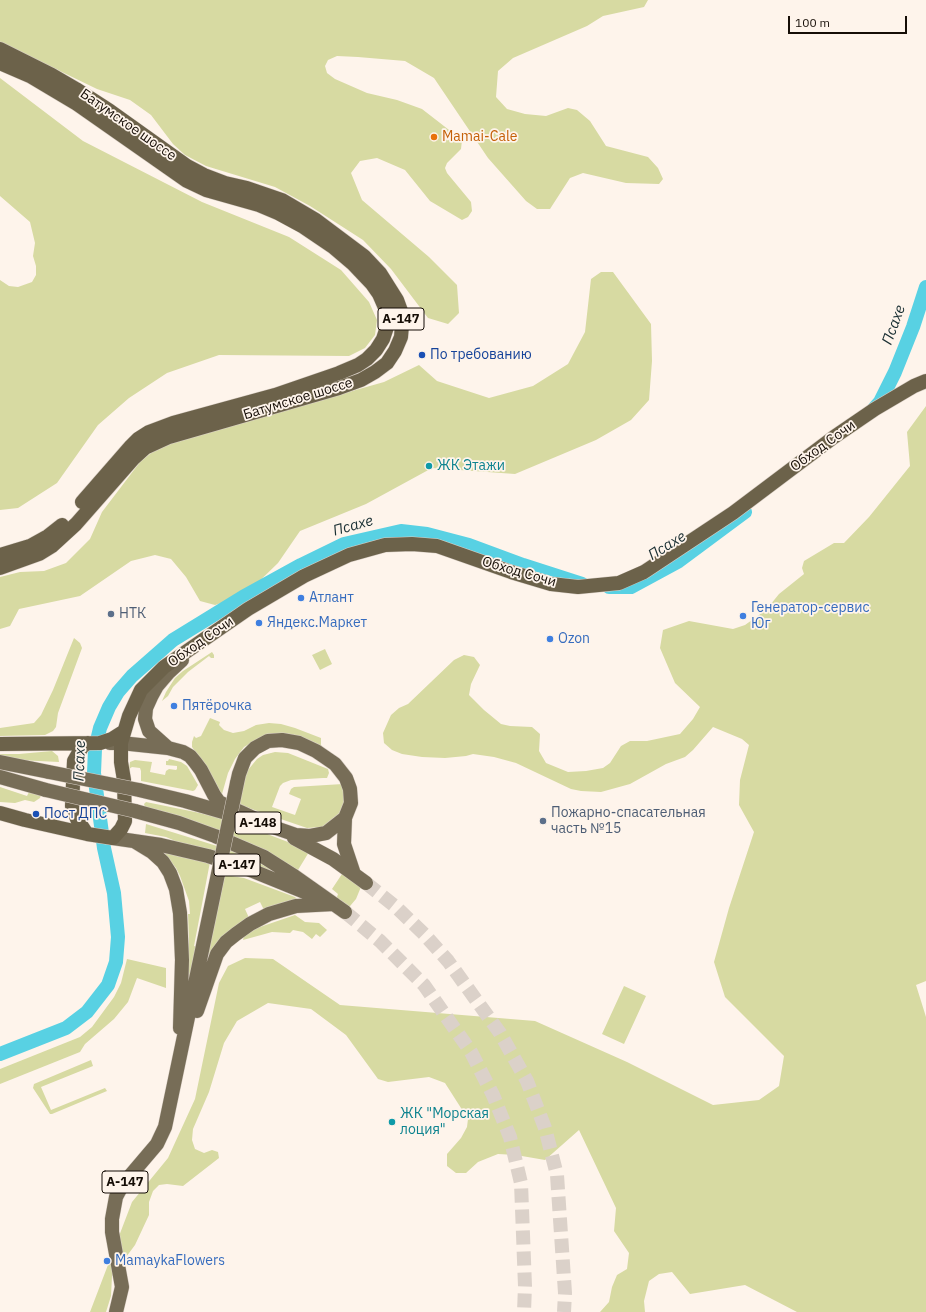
<!DOCTYPE html>
<meta charset="utf-8">
<style>
body{margin:0}
#map{position:relative;width:926px;height:1312px;overflow:hidden;background:#fef4eb;font-family:"IBM Plex Sans",sans-serif}
canvas{display:block}
.scale{position:absolute;left:788px;top:16px;width:119px;height:18px;box-sizing:border-box;border:2px solid #150d06;border-top:0;padding-left:5px;font-size:12px;line-height:14px;white-space:nowrap;color:#150d06;-webkit-text-stroke:3px #fef4eb;paint-order:stroke}
</style>
<div id="map">
<canvas width="926" height="1312"></canvas>
<div class="scale">100 m</div>
</div>
<script>
const context = document.querySelector('canvas').getContext('2d');
context.lineJoin = 'round';
function fillPath(path, color) { context.fillStyle = color; context.fill(path, 'evenodd'); }
const poly = rows => new Path2D(rows.map(r => 'M' + r).join(''));
function trace(path, color, width, dash) { context.strokeStyle = color; context.lineWidth = width; context.lineCap = dash ? 'butt' : 'round'; context.setLineDash(dash || []); context.stroke(path); }
function label(font, color, halo, rows, align = 'center') {
  context.font = font + ' "IBM Plex Sans",sans-serif'; context.lineWidth = 3.5; context.setLineDash([]); context.textBaseline = 'middle'; context.strokeStyle = halo; context.fillStyle = color; for (const [text, x, y, turn = 0] of rows) {
    context.save(); context.translate(x, y); context.rotate((+turn || 0) * Math.PI / 180); context.textAlign = isNaN(turn) ? turn : align; if (halo) context.strokeText(text, 0, 0); context.fillText(text, 0, 0); context.restore();
  }
}
fillPath(poly([
 [0,0,648,0,644,7,603,16,587,26,513,58,498,71,496,97,507,109,525,114,546,116,568,108,577,110,590,121,606,146,648,157,658,168,663,179,659,184,626,183,583,173,570,178,550,209,537,209,526,201,488,158,434,78,405,61,358,57,337,56,328,60,325,66,327,73,335,79,367,93,397,100,422,109,462,140,461,149,447,163,445,168,447,173,471,202,472,211,468,217,462,220,430,201,405,170,377,158,360,161,351,173,362,200,429,257,457,285,459,313,448,324,428,318,391,269,363,240,310,206,275,187,206,166,185,155,173,144,151,115,130,100,97,89,0,42],
 [0,78,83,141,202,202,289,237,341,270,369,302,377,320,375,335,365,348,349,356,219,355,167,373,129,398,98,425,57,483,18,508,0,510,0,280,9,286,18,287,32,282,36,275,36,266,33,256,35,243,30,222,0,196],
 [601,272,613,272,651,324,652,361,649,400,631,420,596,440,515,474,432,468,366,504,300,531,278,563,245,595,215,605,200,601,186,577,171,559,155,555,131,561,80,596,19,609,10,626,0,629,0,577,20,572,44,571,66,563,90,539,102,512,140,462,161,445,384,382,419,365,437,381,489,398,533,386,568,364,585,332,591,279],
 [926,406,926,981,916,985,926,1017,926,1312,797,1312,745,1285,690,1294,672,1272,659,1274,649,1281,644,1301,645,1312,600,1312,609,1302,612,1287,617,1275,627,1269,629,1253,614,1231,616,1208,579,1130,545,1160,516,1155,498,1154,478,1162,466,1173,456,1173,447,1166,447,1154,461,1138,467,1127,468,1119,445,1083,429,1077,388,1082,378,1079,346,1035,311,1009,268,1003,237,1021,224,1043,209,1092,193,1129,192,1140,195,1149,204,1153,212,1150,218,1152,219,1158,183,1186,167,1184,159,1185,153,1191,149,1202,149,1215,135,1245,112,1276,111,1296,106,1312,90,1312,132,1202,168,1158,195,1099,219,983,228,966,245,958,273,959,340,1005,535,1021,627,1062,713,1105,759,1100,779,1086,784,1056,725,997,714,962,729,908,754,832,739,805,740,780,749,745,742,739,713,727,693,750,685,757,666,764,630,784,601,792,581,791,571,789,516,763,494,757,473,754,466,756,445,758,422,757,402,754,392,750,384,743,383,733,391,715,399,708,408,704,454,660,464,655,474,657,480,665,471,684,469,695,484,710,501,724,510,726,532,727,540,734,539,751,546,763,568,772,586,771,603,768,610,763,621,746,630,741,647,741,680,734,693,719,700,707,675,683,660,648,663,630,689,621,733,629,745,625,766,610,779,594,804,574,802,568,804,561,834,543,844,543,869,517,910,466,907,432],
 [74,638,80,643,82,648,58,713,56,727,53,731,45,735,0,736,0,728,34,723,41,715,53,690],
 [325,649,332,664,320,670,312,655],
 [212,652,214,655,214,658,211,658,209,656,188,672,173,687,168,696,162,701,166,692,175,678,183,671],
 [210,718,220,722,219,725,224,730,233,733,244,731,256,725,269,723,281,724,295,728,321,738,321,745,324,749,258,739,244,747,235,759,228,773,222,794,219,792,203,762,192,747,192,742,194,736,196,738,201,736],
 [52,751,58,756,59,762,18,760,0,755,0,754,19,754],
 [275,752,288,753,328,769,329,773,327,778,323,778,291,780,283,783,280,786,272,807,295,815,301,799,289,794,291,789,294,787,343,784,347,798,340,815,322,827,307,828,237,804,243,781,248,770,257,759,263,755],
 [169,759,181,762,187,766,198,785,195,790,193,791,141,781,141,771,140,768,132,767,129,769,130,762,135,760,152,762,150,772,165,775,166,771,169,769,176,770,177,769,177,766,166,765,166,761,168,761],
 [0,787,27,796,29,792,41,795,40,798,34,802,25,800,15,803,0,802],
 [146,802,200,813,236,822,288,842,309,852,298,870,276,857,175,815,145,807,144,804],
 [146,824,230,850,253,860,288,878,172,843,173,840,166,837,145,833],
 [165,853,210,862,194,946,197,947,188,993,189,941,188,914,190,914,189,901,180,876,176,868,165,855],
 [342,874,363,882,356,899,345,912,337,906,337,897,338,894,332,889],
 [225,875,244,878,295,897,297,899,264,910,260,902,245,909,250,920,209,956,208,955],
 [295,915,305,922,319,923,327,930,320,937,316,934,312,939,303,932,293,930,290,933,272,932,243,940,245,931,259,925,260,927],
 [127,959,166,968,166,988,137,978,128,1002,114,1019,85,1044,80,1052,0,1084,0,1069,80,1037,92,1027,114,997,121,983],
 [624,986,646,996,624,1044,602,1034],
 [91,1060,93,1066,41,1087,51,1110,105,1088,107,1091,52,1114,50,1114,33,1088,34,1084]
]), '#d7daa2');
trace(poly([
 [872,411,880,402,895,372,913,327,926,287],
 [609,587,631,587,679,561,745,512],
 [0,1054,66,1028,87,1012,108,985,116,962,118,937,114,893,104,848,99,811,94,773,95,749,100,728,109,707,118,692,132,676,173,640,243,597,301,565,344,544,401,531,427,534,469,545,523,565,582,584]
]), '#58d1e3', 14);
trace(poly([
 [366,883,396,907,424,934,448,961,500,1033,527,1081,545,1128,557,1175,565,1293,564,1312],
 [345,912,380,941,424,985,471,1052,493,1095,510,1137,521,1183,525,1286,524,1312]
]), '#dbd1c9', 14, [14, 7]);
const primary = poly([
 [110,743,121,743,168,748,183,752,190,756,195,762,201,770,214,795,219,802,273,827,296,835,310,836,326,833,345,818,351,803,350,789,346,778,335,764,316,751,299,743,282,740,268,741,255,748,245,758,239,774,237,783],
 [168,748,149,731,145,719,146,708,151,697,157,686,169,672,182,660],
 [0,762,49,772],
 [0,777,46,790],
 [139,790,185,801,230,814],
 [135,811,179,823,215,836,264,857,294,876,345,912],
 [345,818,344,844,354,874],
 [113,838,161,845,208,856,243,867,312,895],
 [294,838,333,859,366,883],
 [134,841,152,852,163,862,170,873,176,889,180,913,182,960,180,1028],
 [197,1011,217,954,226,942,236,934,250,924,269,914,296,906,334,904],
 [116,1312,122,1287,112,1232,112,1219,116,1197,123,1184,157,1144,165,1127,218,874]
]);
const trunk = poly([
 [0,49,52,75,76,89,110,111,187,166,204,175,225,183,247,188,282,200,316,220,364,256,380,273,397,300,401,311,402,325,401,337,395,351,387,363,375,372,361,380,339,388,169,437,145,448,134,458,76,524,52,546,39,554,0,568],
 [0,63,30,76,77,104,187,181,206,190,259,205,278,213,302,226,333,247,353,264,372,284,379,294,386,310,387,327,383,339,376,350,367,359,358,365,339,373,275,395,173,423,149,432,138,439,130,447,82,502],
 [0,555,30,546,48,536,62,525],
 [0,744,100,743,112,739,123,732],
 [0,813,25,820,87,834,113,838,121,829,125,821,124,780,121,762,121,743,129,716,141,690,164,667,248,609,304,576,349,555,385,545,412,544,437,546,511,572,551,584,578,587,619,583,644,572,733,513,834,437,875,409,914,386,926,381],
 [87,834,77,819,72,806,74,761,82,747,88,743]
]);
trace(primary, '#d9cfc6', 15);
trace(trunk, '#d9cfc6', 15);
trace(primary, '#776d57', 14);
trace(trunk, '#6c624a', 14);
const primaryBridge = poly([
 [49,772,139,790],
 [46,790,135,811],
 [218,874,237,783]
]);
trace(primaryBridge, '#d9cfc6', 15, []);
trace(primaryBridge, '#776d57', 14);
for (const [x, y, r, color] of [
 [434,137,4,"#e8710a"],
 [422,355,4,"#1a4fb4"],
 [429,466,4,"#0f9aa8"],
 [301,598,4,"#3f7fe0"],
 [111,614,4,"#5c6f8a"],
 [743,616,4,"#3f7fe0"],
 [259,623,4,"#3f7fe0"],
 [550,639,4,"#3f7fe0"],
 [174,706,4,"#3f7fe0"],
 [36,814,4,"#1a4fb4"],
 [543,821,4,"#5c6f8a"],
 [392,1122,4,"#0f9aa8"],
 [107,1261,4,"#3f7fe0"]
]) { const dot = new Path2D(); dot.arc(x, y, r, 0, 2 * Math.PI); context.fillStyle = color; context.fill(dot); trace(dot, '#fef4eb', 1.5); }
for (const [x, y, w] of [
 [401,319,46],
 [258,823,46],
 [237,865,46],
 [125,1182,46]
]) { const box = new Path2D(); box.roundRect(x - w / 2, y - 11, w, 22, 3); context.fillStyle = '#fef4eb'; context.fill(box); trace(box, '#150d06', 1); }
label('bold 13px', '#150d06', null, [
 ["А-147",401,319],
 ["А-148",258,823],
 ["А-147",237,865],
 ["А-147",125,1182]
]);
label('14px', '#150d06', '#fef4eb', [
 ["Батумское шоссе",128,125,35],
 ["Батумское шоссе",298,399,-17],
 ["Обход Сочи",823,446,-36],
 ["Обход Сочи",519,572,16],
 ["Обход Сочи",201,642,-35]
]);
label('14px', '#c56008', '#fef4eb', [
 ["Mamai-Cale",442,137]
], 'left');
label('14px', '#164399', '#fef4eb', [
 ["По требованию",430,355],
 ["Пост ДПС",44,814]
], 'left');
label('14px', '#0d838f', '#fef4eb', [
 ["ЖК Этажи",437,466],
 ["ЖК \"Морская",400,1114],
 ["лоция\"",400,1130]
], 'left');
label('14px', '#366cbe', '#fef4eb', [
 ["Атлант",309,598],
 ["Генератор-сервис",751,608],
 ["Юг",751,624],
 ["Яндекс.Маркет",267,623],
 ["Ozon",558,639],
 ["Пятёрочка",182,706],
 ["MamaykaFlowers",115,1261]
], 'left');
label('14px', '#4e5e75', '#fef4eb', [
 ["НТК",119,614],
 ["Пожарно-спасательная",551,813],
 ["часть №15",551,829]
], 'left');
label('italic 15px', '#192e32', '#fef4eb', [
 ["Псахе",894,325,-70],
 ["Псахе",353,526,-16],
 ["Псахе",667,546,-32],
 ["Псахе",80,761,-88]
]);
</script>
